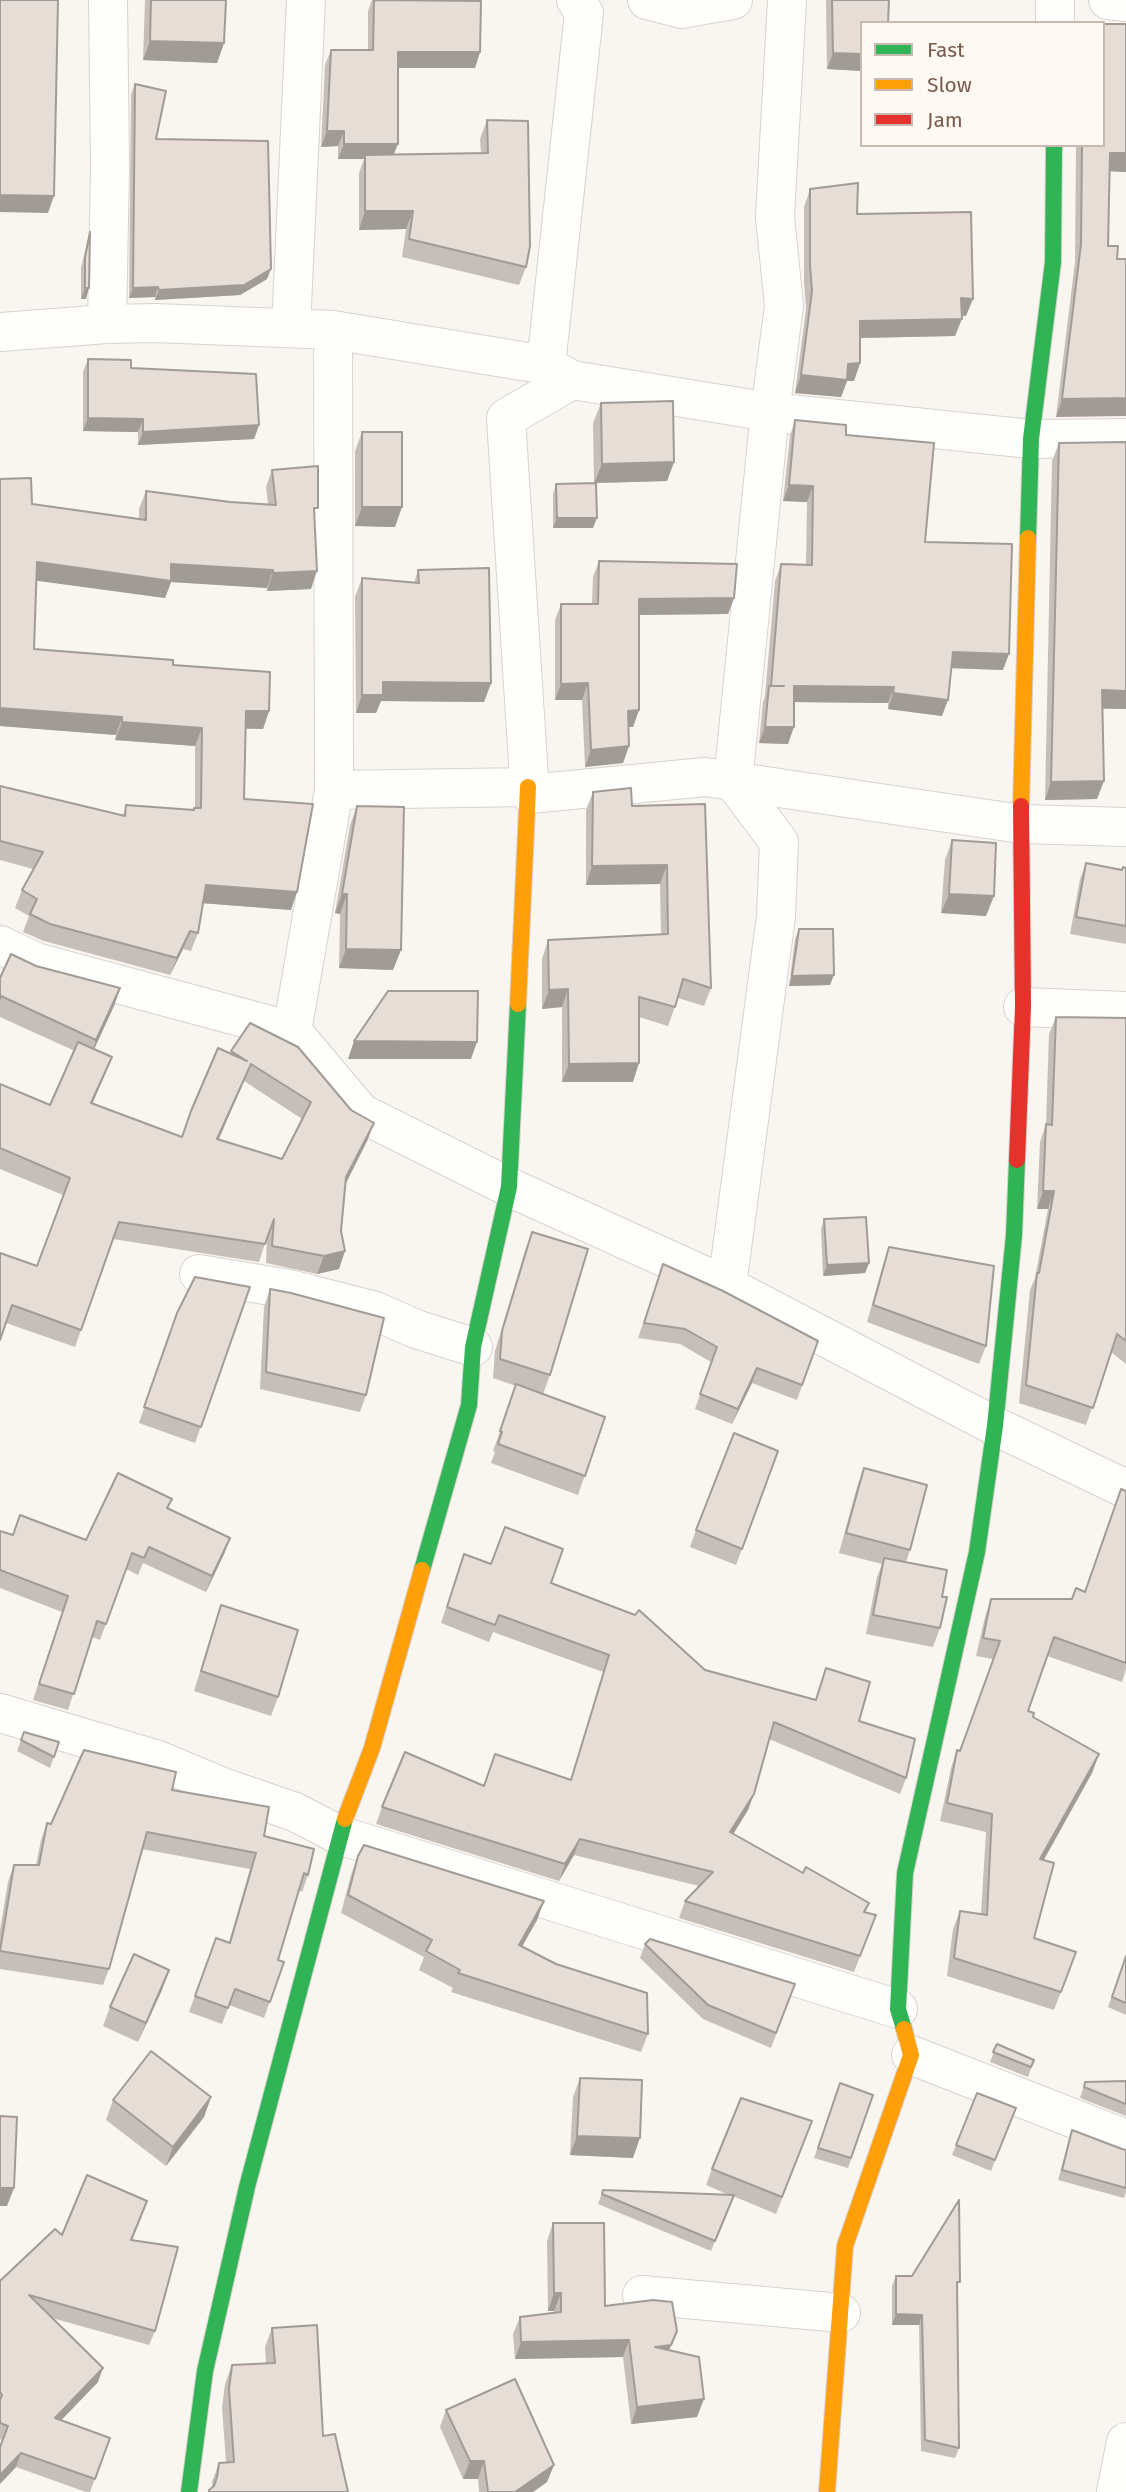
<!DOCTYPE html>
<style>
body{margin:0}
#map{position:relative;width:1126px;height:2492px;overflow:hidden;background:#f9f5f0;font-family:"Fira Sans",sans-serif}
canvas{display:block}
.legend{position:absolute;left:860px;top:21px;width:245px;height:126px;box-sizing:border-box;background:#fff9f3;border:2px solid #c9bab1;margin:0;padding:9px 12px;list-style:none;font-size:21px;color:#795b4e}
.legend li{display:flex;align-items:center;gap:14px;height:35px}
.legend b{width:35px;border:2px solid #c9bab1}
</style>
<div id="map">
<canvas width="1126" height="2492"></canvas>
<ul class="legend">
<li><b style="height:9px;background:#30b455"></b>Fast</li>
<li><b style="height:9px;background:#ff9f0a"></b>Slow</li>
<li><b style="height:9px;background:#e5322d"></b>Jam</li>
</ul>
</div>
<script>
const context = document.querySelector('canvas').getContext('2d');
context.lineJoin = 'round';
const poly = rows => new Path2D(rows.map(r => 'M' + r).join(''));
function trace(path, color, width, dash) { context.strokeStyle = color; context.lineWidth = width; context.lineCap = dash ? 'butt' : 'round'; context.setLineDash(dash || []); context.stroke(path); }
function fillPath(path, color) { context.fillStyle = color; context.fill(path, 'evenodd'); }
const street = poly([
 [647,0,681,9,733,0],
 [1108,0,1126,2],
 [1055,23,1055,0],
 [107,324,110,167,108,0],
 [291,328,306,0],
 [0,332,107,324,155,323,333,330,546,365,572,380,770,412,1031,439,1126,438],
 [546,365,584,13,576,0],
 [572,380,506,418,530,794,705,777,1021,824,1126,827],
 [334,790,528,787],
 [0,945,36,962,292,1031,361,1113,509,1187,727,1286,995,1426,1126,1489],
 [1023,1007,1126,1011],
 [292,1031,334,790,333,330],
 [199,1274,289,1289,375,1311,416,1329,473,1347],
 [727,1286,776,916,779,842,733,781,770,412,784,306,775,217,787,0],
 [0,1713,158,1760,225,1788,295,1812,339,1835,898,2009],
 [911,2055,1126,2139],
 [642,2295,841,2313],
 [1116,2492,1126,2442]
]);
const fast = poly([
 [1028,538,1031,439,1053,262,1054,145],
 [422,1570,469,1405,473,1347,509,1187,518,1004],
 [904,2029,898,2009,905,1873,977,1552,995,1426,1014,1235,1017,1160],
 [189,2492,205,2371,247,2187,345,1819]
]);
const slow = poly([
 [1021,806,1028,538],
 [518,1004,528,787],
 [345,1819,372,1748,422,1570],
 [827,2492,845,2246,911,2055,904,2029]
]);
const jam = poly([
 [1017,1160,1023,1007,1021,806]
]);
trace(street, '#d9d2cd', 40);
trace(fast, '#d9d0cb', 18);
trace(slow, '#d9d0cb', 18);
trace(jam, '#d9d0cb', 18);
trace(street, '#fefefd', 38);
trace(fast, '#30b455', 16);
trace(slow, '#ff9f0a', 16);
trace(jam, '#e5322d', 16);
fillPath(poly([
 [145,0,226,0,224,43,217,63,143,60],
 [372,0,416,0,480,52,475,68,398,68,394,154,481,153,480,139,487,120,526,267,519,285,402,257,406,229,359,230,359,173,364,159,338,159,338,146,321,147,325,65,331,50,368,50,368,11],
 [826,0,889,0,862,23,862,71,827,69],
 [1126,24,1126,172,1109,171,1108,246,1117,259,1056,417,1075,262,1076,145,1103,145],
 [135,84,156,139,267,279,240,295,155,300,155,297,129,298,131,94],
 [810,189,857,214,966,316,962,316,955,336,860,338,860,363,854,381,847,381,841,397,795,393,806,309,804,282,804,207],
 [90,232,86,299,81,299,81,268,87,242],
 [88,359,131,368,259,425,254,439,138,445,138,432,83,431,83,372],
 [601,403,674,462,667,481,596,483,593,528,553,528,553,494,556,484,594,483,593,423],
 [795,420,846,435,925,542,1003,670,951,668,942,716,888,709,888,703,794,702,788,744,759,743,763,702,765,696,775,581,781,564,806,565,807,502,783,501,790,436],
 [362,432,395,527,355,526,355,451],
 [1126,442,1126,709,1102,709,1097,799,1045,800,1052,461,1059,443],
 [272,470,315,517,311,589,267,591,267,588,171,582,165,598,36,580,34,649,173,665,269,711,263,729,246,729,244,799,291,910,203,903,198,933,191,951,183,949,170,975,44,941,23,932,29,916,15,908,22,890,33,869,0,860,0,786,123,815,126,805,193,810,195,808,195,746,115,740,116,735,0,726,0,479,32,504,139,519,139,509,146,491,230,502,268,504,266,487],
 [599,561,734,598,728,614,639,615,639,710,633,727,628,727,629,746,623,763,585,767,582,700,555,700,555,620,561,604,592,604,593,577],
 [418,570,491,683,484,702,381,701,376,713,356,713,355,597,362,578,414,583],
 [593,792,632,806,705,804,711,988,704,1006,678,998,668,1026,639,1017,633,1082,562,1082,562,1007,542,1009,542,959,548,940,661,934,660,884,586,885,586,810],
 [357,806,393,970,339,968,340,914,335,913,350,825],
 [952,840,986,916,941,913,945,860],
 [1086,863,1122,869,1126,868,1126,944,1070,934,1080,879],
 [799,929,830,985,789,986,795,939],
 [36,966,120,988,114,1006,94,1049,112,1057,92,1104,182,1137,191,1111,231,1051,351,1110,374,1123,367,1141,346,1183,341,1231,339,1269,317,1274,266,1263,267,1237,259,1262,113,1239,75,1347,6,1323,0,1253,37,1266,63,1195,0,1169,0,1084,50,1105,75,1051,0,1017,0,978],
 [244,1081,302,1119,282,1159,219,1139],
 [1056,1017,1126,1018,1126,1364,1111,1352,1086,1425,1019,1403,1030,1290,1035,1278,1048,1209,1037,1209,1040,1142,1046,1124,1049,1034],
 [824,1219,869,1263,865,1273,823,1276,821,1229],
 [532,1232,550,1375,543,1394,605,1417,578,1495,491,1463,495,1452,493,1451,516,1386,493,1378,495,1351,525,1251],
 [889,1247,986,1346,979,1364,867,1322,883,1265],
 [663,1264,818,1341,797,1400,752,1383,732,1424,695,1409,711,1362,680,1344,638,1338],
 [250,1287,195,1443,139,1423,177,1313],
 [270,1289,366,1395,360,1412,260,1389,264,1307],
 [778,1451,736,1565,690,1547,696,1530],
 [864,1468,910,1550,906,1562,942,1597,940,1628,933,1647,866,1634,877,1577,882,1564,839,1553,857,1487],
 [1126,1491,1126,1669,1122,1682,1047,1656,1028,1711,1033,1717,1099,1754,1092,1773,1044,1860,1034,1938,1076,1952,1054,2010,947,1976,953,1929,960,1911,981,1914,986,1832,940,1821,951,1768,957,1750,960,1751,993,1659,976,1656,985,1617,991,1599,1072,1599,1085,1591],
 [168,1508,230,1538,224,1554,206,1592,143,1563,138,1575,126,1569,100,1640,92,1637,68,1710,33,1700,62,1612,0,1588,0,1531,13,1535,86,1540],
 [464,1554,491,1564,551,1583,705,1670,815,1700,826,1668,859,1721,906,1778,900,1794,769,1739,748,1810,733,1834,865,1912,876,1915,854,1972,679,1918,685,1901,699,1886,574,1855,559,1881,376,1824,382,1807,484,1786,571,1780,603,1672,493,1632,489,1642,441,1623],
 [221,1605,278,1697,271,1716,194,1691],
 [24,1732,59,1742,50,1768,17,1751],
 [172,1790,264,1836,308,1875,302,1892,299,1890,278,1960,284,1962,264,2018,229,2005,222,2024,189,2012,216,1938,229,1942,250,1869,142,1849,109,1969,103,1985,0,1969,0,1930,8,1882,14,1865,36,1865,41,1840,47,1823,51,1824],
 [358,1856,544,1901,537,1920,522,1947,648,2034,641,2052,451,1992,453,1988,419,1970,424,1957,341,1913,351,1875],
 [645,1944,795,1984,771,2048,703,2019,640,1958],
 [1126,1956,1126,2015,1108,2007],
 [162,1990,138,2042,103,2026,110,2007],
 [997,2044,1034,2060,1028,2077,990,2062],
 [580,2078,633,2158,570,2155,573,2097],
 [1126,2081,1126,2116,1080,2098,1085,2082],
 [840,2083,873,2095,848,2168,814,2158],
 [977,2093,1016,2108,991,2171,952,2155],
 [211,2097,204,2117,166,2166,106,2120,113,2100],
 [1072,2130,1122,2149,1126,2150,1126,2192,1124,2198,1058,2180],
 [806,2138,776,2214,733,2196,711,2251,598,2204,603,2190,729,2195,706,2185,712,2169],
 [142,2216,132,2240,155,2331,149,2345,52,2318,98,2382,61,2420,110,2438,90,2492,86,2492,16,2467,0,2484,0,2447,2,2440,0,2439,0,2281,62,2235],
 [553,2223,605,2306,670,2351,697,2417,631,2424,623,2357,515,2359,513,2334,520,2317,554,2312,554,2311,548,2311,547,2241],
 [896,2276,957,2292,959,2448,955,2458,921,2451,919,2325,892,2325,892,2286],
 [272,2328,323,2436,348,2492,208,2492,212,2487,212,2482,219,2463,226,2462,222,2408,225,2384,232,2365,266,2364,265,2347],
 [446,2410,554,2465,547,2482,533,2492,479,2492,478,2479,463,2479,440,2427]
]), '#c6beb9');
fillPath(poly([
 [150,41,224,43,217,63,143,60],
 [398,52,480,52,475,68,392,68],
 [833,53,862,54,862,71,827,69],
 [327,131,344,131,338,146,321,147],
 [344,144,398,144,392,159,365,155,364,159,338,159],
 [1110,153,1126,153,1126,172,1103,171],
 [0,195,54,196,48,213,0,212],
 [365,211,413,211,406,229,359,230],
 [271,269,267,279,240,295,155,300,159,290],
 [158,287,155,297,129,298,133,288],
 [85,288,89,288,86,299,81,299],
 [961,298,973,299,966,316,954,315],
 [962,319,955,336,854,338,860,321],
 [860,363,854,381,847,381,841,397,795,393,801,375,848,364],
 [1126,398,1126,416,1056,417,1062,399],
 [88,418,143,419,138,432,83,431],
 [259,425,254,439,138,445,143,432],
 [674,462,667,481,594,483,602,464],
 [789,485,813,486,807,502,783,501],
 [362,507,402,507,395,527,355,526],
 [557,518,597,518,593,528,553,528],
 [37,562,171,564,273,570,267,588,171,582,165,598,31,580],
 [317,571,311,589,267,591,273,573],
 [734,598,728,614,633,615,639,599],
 [953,652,1009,654,1003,670,948,668],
 [383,682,491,683,484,702,381,701,376,713,356,713,362,695],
 [588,683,582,700,555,700,561,684],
 [794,686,894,687,888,703,788,702],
 [1102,690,1126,691,1126,709,1096,708],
 [893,693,948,700,942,716,888,709],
 [0,708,122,717,116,735,0,726],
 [639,710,633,727,622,727,628,711],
 [246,711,269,711,263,729,240,728],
 [122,722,202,728,195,746,115,740],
 [765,727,794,727,788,744,759,743],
 [629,746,623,763,585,767,591,750],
 [1104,781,1097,799,1045,800,1051,782],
 [667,865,660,884,586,885,592,866],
 [206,885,297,892,291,910,200,903],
 [342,894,347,894,340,914,335,913],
 [949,894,994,896,986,916,941,913],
 [190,931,183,949,170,975,177,958],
 [346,949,401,950,393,970,339,968],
 [834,975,830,985,789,986,792,976],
 [120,988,114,1006,90,1058,96,1040],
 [568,989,562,1007,542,1009,549,990],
 [354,1041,477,1042,471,1059,348,1059],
 [112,1057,105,1074,85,1121,91,1103],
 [639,1063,633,1082,562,1082,569,1064],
 [251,1064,244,1081,211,1156,217,1139],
 [374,1123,367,1141,340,1195,346,1177],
 [1043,1191,1054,1191,1048,1209,1037,1209],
 [345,1251,339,1269,317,1274,324,1256],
 [869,1263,865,1273,823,1276,827,1265],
 [757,1368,752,1383,732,1424,738,1409],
 [230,1538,224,1554,206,1592,212,1576],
 [1099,1754,1092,1773,1034,1877,1040,1859],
 [754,1794,748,1810,724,1849,730,1832],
 [580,1839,574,1855,559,1881,565,1864],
 [544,1901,537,1920,512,1964,519,1945],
 [169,1970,162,1990,138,2042,146,2023],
 [211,2097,204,2117,166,2166,173,2147],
 [577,2136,640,2138,633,2158,570,2155],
 [0,2188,14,2188,7,2206,0,2206],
 [554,2293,561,2293,554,2311,548,2311],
 [896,2314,922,2315,919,2325,892,2325],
 [677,2331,670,2348,664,2363,655,2347],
 [629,2340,623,2357,515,2359,521,2342],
 [103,2368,98,2382,50,2432,55,2418],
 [704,2399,697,2417,631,2424,637,2407],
 [21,2453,16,2467,0,2484,0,2475],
 [470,2461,484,2461,478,2479,463,2479],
 [554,2465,547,2482,533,2492,515,2492]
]), '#a19b96');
const building = poly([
 [0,0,58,0,54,196,0,195,0,0],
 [151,0,226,0,224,43,150,41,151,0],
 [374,0,481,1,480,52,398,52,398,144,344,144,344,131,327,131,331,50,373,50,374,0],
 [832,0,889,0,888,23,862,23,862,54,833,53,832,0],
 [1103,24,1126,24,1126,153,1110,153,1108,246,1118,246,1117,259,1126,259,1126,398,1062,399,1081,244,1082,145,1103,145,1103,24],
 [135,84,166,91,156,139,268,141,271,269,244,285,159,290,158,287,133,288,135,84],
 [487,120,528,121,530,246,526,267,409,239,413,211,365,211,365,155,488,153,487,120],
 [858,183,857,214,971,212,973,299,961,298,962,319,860,321,860,363,848,364,847,380,801,375,812,291,810,265,810,189,858,183],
 [90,232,89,288,85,288,85,258,90,232],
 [88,359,131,360,131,368,256,374,259,425,143,432,143,419,88,418,88,359],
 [673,401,674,462,602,464,601,403,673,401],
 [795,420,846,425,846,435,934,443,925,542,1012,544,1009,654,953,652,948,700,893,693,894,687,794,686,794,727,765,727,769,686,784,686,771,686,781,564,812,565,813,486,789,485,795,420],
 [362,432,402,432,402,507,362,507,362,432],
 [1126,442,1126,691,1102,690,1104,781,1051,782,1059,443,1126,442],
 [318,466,318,508,314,508,317,571,273,573,273,570,171,564,171,581,37,562,34,649,173,660,173,665,270,672,269,711,246,711,244,799,313,804,297,892,206,885,198,933,190,931,177,958,50,924,30,914,37,899,22,890,43,852,0,841,0,786,125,816,126,805,194,810,194,808,201,808,202,728,122,722,122,717,0,708,0,479,31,478,32,504,146,520,146,491,230,502,276,505,272,470,318,466],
 [596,483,597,518,557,518,556,484,596,483],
 [599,561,737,564,734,598,639,599,639,710,628,711,629,746,591,750,588,683,561,684,561,604,598,604,599,561],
 [489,568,491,683,383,682,383,695,362,695,362,578,419,583,418,570,489,568],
 [631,788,632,806,705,804,711,988,683,979,675,1007,639,997,639,1063,569,1064,568,989,549,990,548,940,668,934,667,865,592,866,593,792,631,788],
 [357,806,404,807,401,950,346,949,347,894,342,894,357,806],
 [952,840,996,843,994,896,949,894,952,840],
 [1086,863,1122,870,1123,867,1126,868,1126,926,1076,917,1086,863],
 [799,929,833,929,834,975,792,976,799,929],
 [11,954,36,966,120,988,96,1040,1,996,0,999,0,978,11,954],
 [388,991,478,991,477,1042,354,1041,388,991],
 [1056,1017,1126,1018,1126,1341,1117,1334,1093,1408,1026,1385,1037,1273,1039,1273,1054,1191,1043,1191,1046,1124,1052,1125,1056,1017],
 [250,1023,298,1047,351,1110,374,1123,346,1177,341,1231,345,1251,324,1256,272,1246,274,1219,265,1244,119,1222,81,1330,12,1305,0,1340,0,1253,37,1266,70,1178,0,1148,0,1084,50,1105,78,1042,112,1057,91,1103,182,1137,191,1111,218,1048,247,1061,231,1051,250,1023],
 [251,1064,311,1102,282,1159,217,1139,251,1064],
 [866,1217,869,1263,827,1265,824,1219,866,1217],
 [532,1232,588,1249,550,1375,500,1359,502,1331,532,1232],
 [889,1247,994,1266,986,1346,873,1305,889,1247],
 [663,1264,723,1291,818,1341,802,1385,757,1368,738,1409,700,1394,717,1347,685,1329,644,1323,663,1264],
 [195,1277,250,1287,201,1427,144,1407,177,1313,195,1277],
 [270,1289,291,1293,384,1318,366,1395,266,1372,270,1289],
 [516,1384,605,1417,585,1476,498,1444,502,1432,500,1431,516,1384],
 [734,1433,778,1451,742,1549,696,1530,734,1433],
 [864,1468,927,1485,910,1550,846,1533,864,1468],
 [118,1473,172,1499,167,1508,230,1538,212,1576,149,1547,144,1558,132,1553,106,1624,97,1621,74,1694,39,1684,68,1596,0,1570,0,1531,13,1535,20,1515,86,1540,118,1473],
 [1121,1489,1126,1491,1126,1663,1054,1637,1028,1711,1034,1713,1033,1717,1099,1754,1040,1859,1054,1863,1034,1938,1076,1952,1061,1992,954,1958,960,1911,987,1915,992,1814,947,1803,957,1750,960,1751,1000,1641,983,1638,991,1599,1072,1599,1076,1588,1085,1592,1121,1489],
 [505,1527,563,1549,551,1583,635,1615,639,1610,705,1670,816,1700,826,1668,870,1682,859,1721,915,1739,906,1778,774,1722,754,1794,730,1832,803,1873,806,1867,869,1903,864,1912,876,1915,860,1956,685,1901,713,1872,580,1839,565,1864,382,1807,405,1752,484,1786,495,1754,571,1780,609,1655,499,1615,495,1625,447,1607,464,1554,491,1564,505,1527],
 [884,1558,947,1570,942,1597,947,1597,940,1628,873,1615,884,1558],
 [221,1605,298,1630,278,1697,201,1671,221,1605],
 [24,1732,59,1742,54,1757,21,1740,24,1732],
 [84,1750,176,1772,172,1790,269,1807,264,1836,314,1849,308,1875,304,1873,278,1960,284,1962,270,2002,235,1989,228,2008,195,1996,216,1938,230,1943,256,1853,147,1832,109,1969,0,1951,14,1865,39,1865,47,1823,51,1824,84,1750],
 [364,1845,544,1901,519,1945,556,1964,647,1993,648,2034,458,1973,460,1970,426,1951,432,1940,348,1895,358,1856,364,1845],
 [650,1939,795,1984,776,2033,708,2005,645,1944,650,1939],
 [134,1954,169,1970,146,2023,110,2007,134,1954],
 [1126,1956,1126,2003,1112,1997,1126,1956],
 [997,2044,1034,2060,1031,2067,993,2052,997,2044],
 [151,2051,211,2097,173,2147,113,2100,151,2051],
 [580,2078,642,2080,640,2138,577,2136,580,2078],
 [1126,2081,1126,2104,1084,2087,1085,2082,1126,2081],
 [840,2083,873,2095,851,2158,818,2148,840,2083],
 [977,2093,1016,2108,995,2160,956,2145,977,2093],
 [741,2098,812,2121,782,2197,712,2169,741,2098],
 [0,2116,17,2117,14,2188,0,2188,0,2116],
 [1072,2130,1122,2149,1126,2150,1126,2188,1062,2170,1072,2130],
 [87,2175,147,2201,131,2240,178,2247,155,2331,29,2295,103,2368,55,2418,110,2438,95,2479,21,2453,0,2475,0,2447,8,2426,0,2423,0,2400,2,2395,0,2392,0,2281,55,2229,62,2235,87,2175],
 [603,2190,734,2195,715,2241,602,2194,603,2190],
 [959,2200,960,2282,957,2282,959,2448,925,2440,922,2315,896,2314,896,2276,912,2276,959,2200],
 [553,2223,604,2223,605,2306,653,2300,672,2302,677,2331,671,2345,655,2347,699,2357,704,2399,637,2407,629,2340,521,2342,520,2317,561,2312,561,2293,554,2293,553,2223],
 [317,2325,323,2436,335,2434,348,2492,209,2492,209,2490,214,2486,217,2477,219,2463,234,2462,229,2389,232,2365,275,2363,272,2328,317,2325],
 [515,2379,554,2465,515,2492,488,2492,484,2461,470,2461,446,2410,515,2379]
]);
fillPath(building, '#e6ddd7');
trace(building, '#a19b96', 2);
</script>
